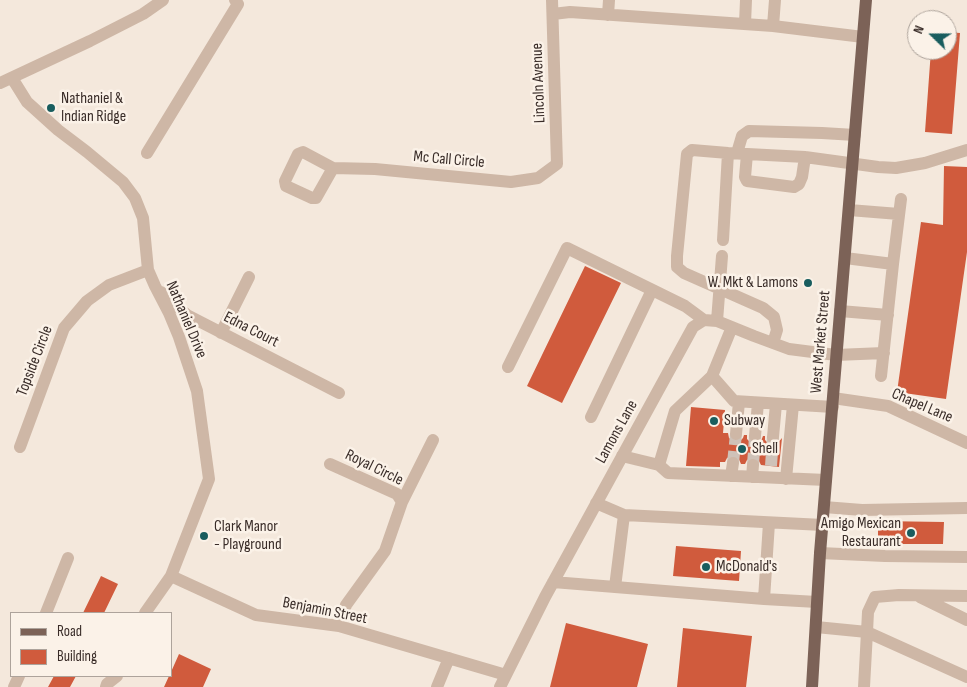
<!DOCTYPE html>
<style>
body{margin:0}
#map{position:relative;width:967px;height:687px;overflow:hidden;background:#f4e8dc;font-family:"Sofia Sans Condensed",sans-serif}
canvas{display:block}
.legend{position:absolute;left:10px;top:612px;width:162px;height:65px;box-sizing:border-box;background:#fbf2e8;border:1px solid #ada39b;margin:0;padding:6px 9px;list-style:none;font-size:15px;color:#392c28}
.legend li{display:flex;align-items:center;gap:10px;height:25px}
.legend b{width:25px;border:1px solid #ada39b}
.north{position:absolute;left:907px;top:10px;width:50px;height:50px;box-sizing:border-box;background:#fbf2e8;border:1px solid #ada39b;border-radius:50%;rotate:292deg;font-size:14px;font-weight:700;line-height:20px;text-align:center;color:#392c28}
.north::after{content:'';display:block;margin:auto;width:18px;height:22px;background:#195d5e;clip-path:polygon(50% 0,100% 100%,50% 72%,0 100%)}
</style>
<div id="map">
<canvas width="967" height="687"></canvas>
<ul class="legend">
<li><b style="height:6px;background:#7c6257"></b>Road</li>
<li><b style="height:14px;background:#d05b3d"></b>Building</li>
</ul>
<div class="north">N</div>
</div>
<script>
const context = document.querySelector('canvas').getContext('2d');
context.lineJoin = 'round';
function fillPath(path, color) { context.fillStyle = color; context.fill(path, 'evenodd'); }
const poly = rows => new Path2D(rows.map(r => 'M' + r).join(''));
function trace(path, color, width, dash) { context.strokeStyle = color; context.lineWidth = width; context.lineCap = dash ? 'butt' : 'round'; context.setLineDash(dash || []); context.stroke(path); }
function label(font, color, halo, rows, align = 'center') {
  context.font = font + ' "Sofia Sans Condensed",sans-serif'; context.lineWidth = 5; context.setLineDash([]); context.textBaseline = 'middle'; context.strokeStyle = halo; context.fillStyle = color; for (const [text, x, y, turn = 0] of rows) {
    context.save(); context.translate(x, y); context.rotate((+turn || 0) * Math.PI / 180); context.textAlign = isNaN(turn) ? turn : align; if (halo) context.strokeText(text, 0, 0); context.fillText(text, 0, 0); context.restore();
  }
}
fillPath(poly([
 [947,32,960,33,952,134,925,132,931,50,947,50],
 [944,166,967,167,967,252,946,399,897,392,921,222,943,225],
 [585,266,621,283,562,403,527,386],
 [691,407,725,410,723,433,728,433,729,438,735,442,740,441,743,438,744,435,747,435,747,439,750,442,755,444,761,441,763,436,765,436,765,440,768,443,773,445,777,444,782,438,779,467,761,465,758,459,753,457,747,460,745,464,741,464,738,457,734,455,727,458,725,462,720,462,720,467,686,466],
 [878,521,944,522,943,544,878,544],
 [676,546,741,551,739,581,673,576],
 [101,576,118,584,104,613,83,613],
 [566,623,648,644,637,687,550,687],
 [683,628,752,636,746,687,677,687],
 [179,654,211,669,203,687,164,687,169,676,171,676,171,672],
 [54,676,76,676,70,687,48,687]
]), '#d05b3d');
trace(poly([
 [733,463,736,434],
 [753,465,755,436],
 [771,466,773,437]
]), '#cfc2b8', 12, [12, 6]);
trace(poly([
 [553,14,570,12,773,26,863,37],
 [608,15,609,0],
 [745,24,746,0],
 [773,26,775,0],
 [12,78,27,102,58,130,87,152,123,182,135,198,143,218,148,270,155,286,169,313,179,337,197,391,209,479,171,576,145,613],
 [0,83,90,41,143,14,163,0],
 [147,153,238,4,235,0],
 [737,153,742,136,749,131,822,133,855,135],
 [747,154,745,177,747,181,794,187,799,184,802,177,805,157],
 [333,168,316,198,312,198,286,186,285,181,298,154,303,152,333,168,375,169,511,182,538,178,557,164,552,0],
 [849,210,899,214],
 [723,240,728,153],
 [845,258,893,264,881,376],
 [893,264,901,199],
 [161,292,187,315,339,393],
 [840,311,888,315],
 [717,321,722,256],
 [221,333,249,277],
 [773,343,777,330,774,317,763,308,684,273,677,267,677,256,687,154,692,150,728,153,805,157,878,167,896,168,925,163,967,150],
 [508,367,567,248,685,306,704,320],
 [712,376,734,401,833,407],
 [833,398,888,406,967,443],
 [591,417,652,290],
 [736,434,739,402],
 [755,436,758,403],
 [773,437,776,404],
 [20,447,64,328,87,301,109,285,148,270],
 [622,456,659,465,668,473,826,480],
 [330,464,397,494,402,502,385,551,346,605,339,626],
 [659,465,675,411,712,376,732,327],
 [731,476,733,463],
 [752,477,753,465],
 [786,479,793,405],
 [402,502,433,440],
 [596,503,624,515,823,525],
 [824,507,862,510,967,508],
 [820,553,885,556,967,557],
 [171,576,256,615,339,626,506,675],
 [553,582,764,599,817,602],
 [615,587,624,515],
 [967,596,899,595,875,597,868,612,867,632,967,677],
 [920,597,967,620],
 [764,599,769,523],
 [46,613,68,558],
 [816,627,867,632,864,687],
 [14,687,19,676],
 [106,687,107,684,117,676],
 [437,687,449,658],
 [500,687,545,597,693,327,704,320,717,321,754,336,789,349,836,355,884,353]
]), '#ceb7a6', 12);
trace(poly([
 [812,687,820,553,866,0]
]), '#7c6257', 12);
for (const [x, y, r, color] of [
 [51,108,5,"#195d5e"],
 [808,283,5,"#195d5e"],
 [714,421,5,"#195d5e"],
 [742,449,5,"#195d5e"],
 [911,533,5,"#195d5e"],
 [204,536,5,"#195d5e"],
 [706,567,5,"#195d5e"]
]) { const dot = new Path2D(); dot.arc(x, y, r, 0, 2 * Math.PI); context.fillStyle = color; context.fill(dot); trace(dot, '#fbf2e8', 2); }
label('16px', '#392c28', '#fbf2e8', [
 ["Lincoln Avenue",539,83,-92],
 ["Mc Call Circle",449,160,5],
 ["Nathaniel Drive",186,320,67],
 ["Edna Court",251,330,27],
 ["West Market Street",821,342,-85],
 ["Topside Circle",35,361,-69],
 ["Chapel Lane",922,406,23],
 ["Lamons Lane",617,432,-61],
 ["Royal Circle",374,468,26],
 ["Benjamin Street",325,611,11]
]);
label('16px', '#392c28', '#fbf2e8', [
 ["Nathaniel &",61,99],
 ["Indian Ridge",61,117],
 ["W. Mkt & Lamons",798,283,"right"],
 ["Subway",724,421],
 ["Shell",752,449],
 ["Amigo Mexican",901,524,"right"],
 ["Restaurant",901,542,"right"],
 ["Clark Manor",214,527],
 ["- Playground",214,545],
 ["McDonald's",716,567]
], 'left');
</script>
